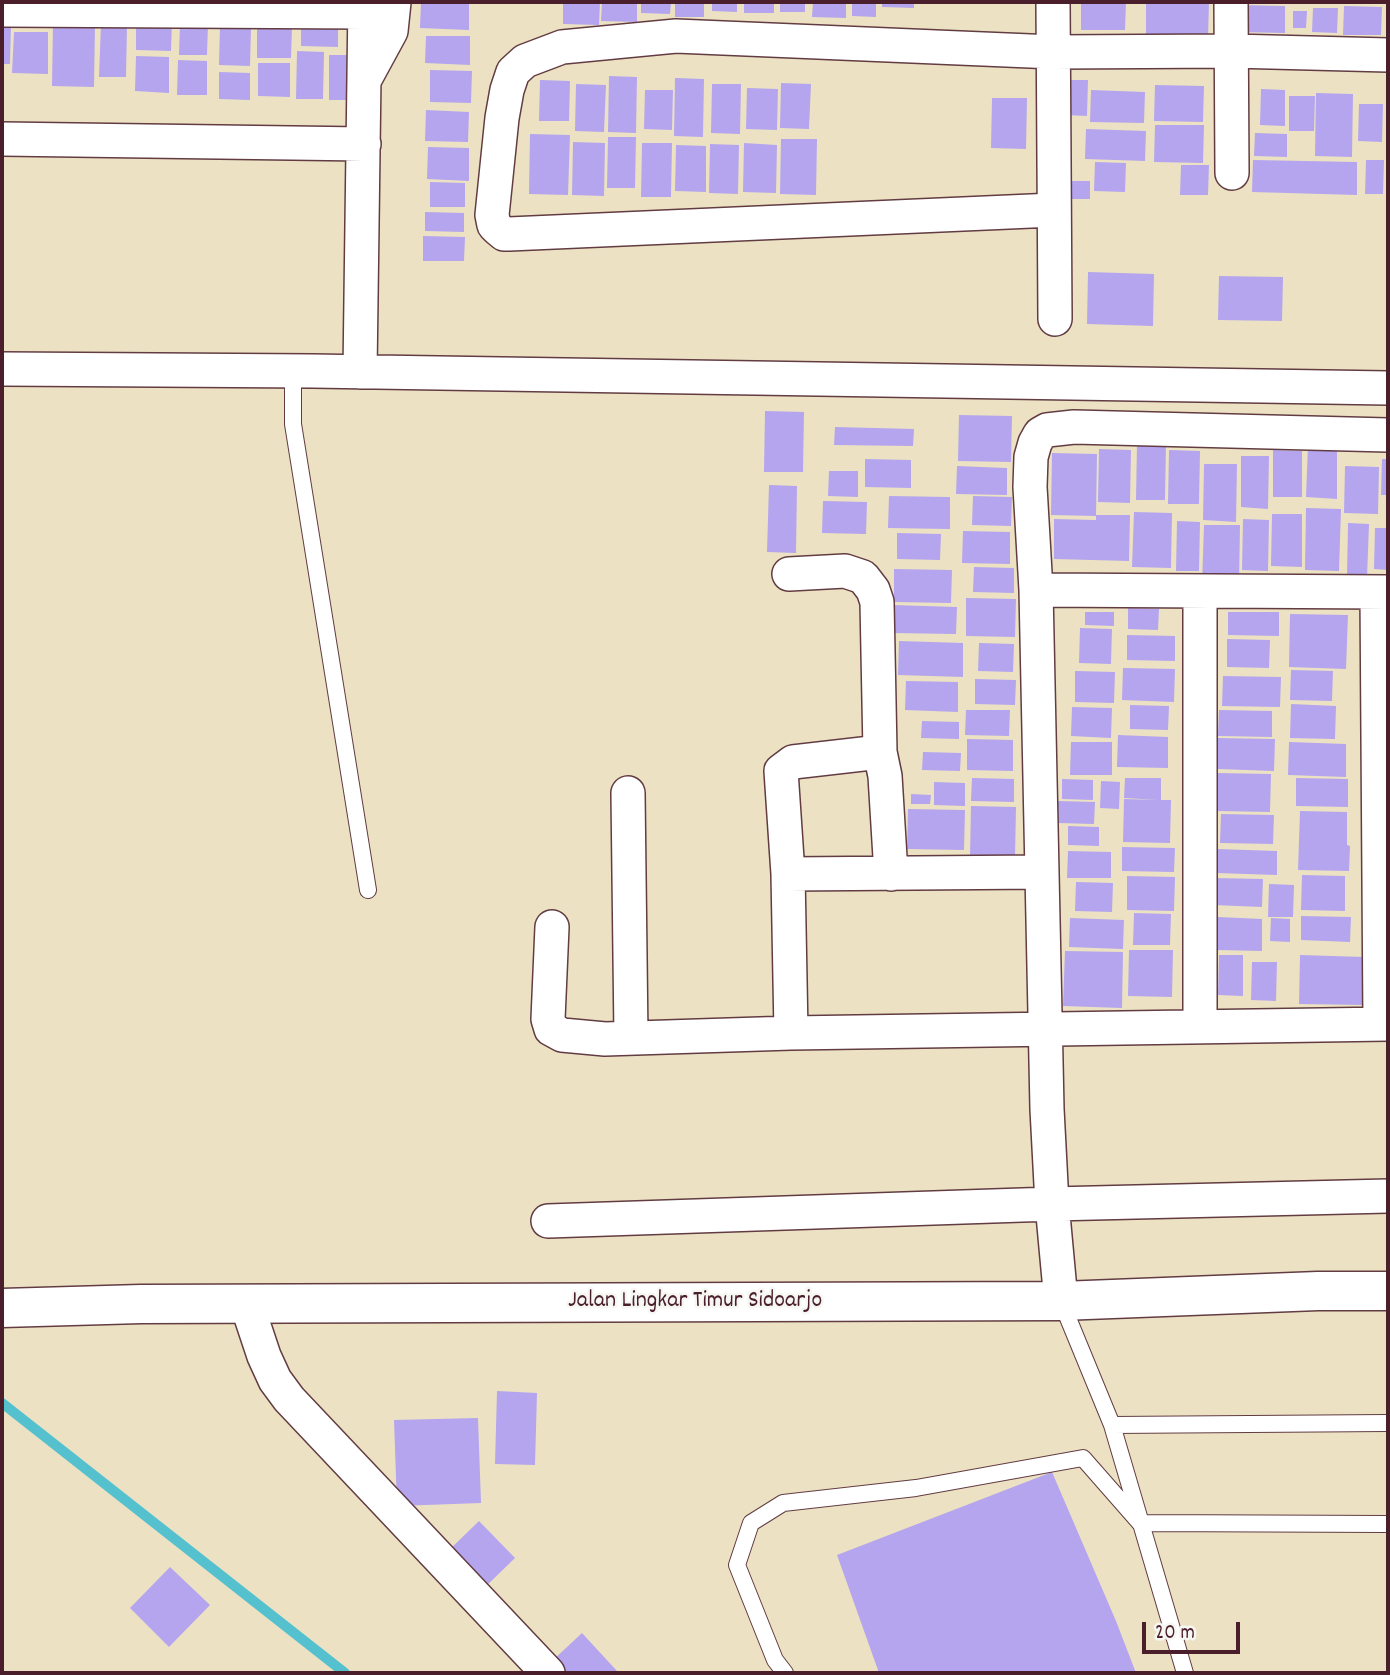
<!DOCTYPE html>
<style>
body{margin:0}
#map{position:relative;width:1390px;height:1675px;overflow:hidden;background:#ece2c3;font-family:Dekko,sans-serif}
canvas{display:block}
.frame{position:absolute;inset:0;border:4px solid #4a1f2b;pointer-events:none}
.scale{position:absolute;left:1142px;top:1622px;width:98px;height:32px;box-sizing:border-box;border:4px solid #4a1f2b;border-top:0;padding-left:9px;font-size:21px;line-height:24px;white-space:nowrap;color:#4a1f2b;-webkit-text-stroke:5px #f6f6f2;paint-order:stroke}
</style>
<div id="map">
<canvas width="1390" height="1675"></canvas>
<div class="frame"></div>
<div class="scale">20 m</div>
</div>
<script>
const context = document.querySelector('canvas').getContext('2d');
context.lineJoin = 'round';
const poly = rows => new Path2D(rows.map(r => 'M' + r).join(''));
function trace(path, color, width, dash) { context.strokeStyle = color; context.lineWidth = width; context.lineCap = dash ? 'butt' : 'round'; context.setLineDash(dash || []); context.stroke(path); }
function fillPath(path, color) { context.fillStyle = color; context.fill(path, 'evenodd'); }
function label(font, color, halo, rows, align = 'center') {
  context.font = font + ' Dekko,sans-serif'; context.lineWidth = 5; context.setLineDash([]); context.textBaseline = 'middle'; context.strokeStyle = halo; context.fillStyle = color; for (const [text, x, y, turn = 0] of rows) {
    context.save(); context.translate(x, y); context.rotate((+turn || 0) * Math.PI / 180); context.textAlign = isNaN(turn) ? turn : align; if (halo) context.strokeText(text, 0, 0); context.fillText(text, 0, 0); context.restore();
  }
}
trace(poly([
 [2,1403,345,1673]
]), '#55c1cf', 10);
fillPath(poly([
 [421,2,469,2,469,30,420,28],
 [563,2,600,2,599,25,563,24],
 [602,2,637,2,637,22,601,21],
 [641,2,671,2,670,14,641,13],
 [675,2,704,2,704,17,675,17],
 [712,2,737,2,737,12,712,11],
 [744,2,774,2,774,13,744,13],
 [780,2,805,2,805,12,780,12],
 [813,2,846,2,846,18,812,17],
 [852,2,876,2,876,17,852,16],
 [882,2,914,2,914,8,882,7],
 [1081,2,1126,2,1125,30,1081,30],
 [1146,2,1209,2,1208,39,1146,38],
 [1238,5,1285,6,1285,33,1238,32],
 [1344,6,1382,7,1381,35,1343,35],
 [1313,8,1338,8,1337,33,1312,32],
 [1293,11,1307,11,1306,28,1293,28],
 [136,21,172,21,171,51,136,50],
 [53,22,95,23,94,87,52,86],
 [301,22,338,22,338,47,301,46],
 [180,23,208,24,207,55,179,55],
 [101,24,127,24,126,77,99,77],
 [2,25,11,25,10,64,2,64],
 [257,25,292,26,291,58,257,58],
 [220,26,251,27,250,66,219,65],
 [14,32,48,32,48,74,12,73],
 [426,36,470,36,470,65,425,63],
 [297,51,324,52,323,99,296,99],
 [329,55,347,55,346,100,329,100],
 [136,56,169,57,169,93,135,91],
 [178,60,207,61,207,95,177,95],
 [258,63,290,63,290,97,258,96],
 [430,70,472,71,471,103,430,102],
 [219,72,250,73,250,100,219,99],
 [609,76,637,77,636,133,608,132],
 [675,78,704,79,703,137,674,136],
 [540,80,570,81,569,121,539,121],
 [1065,80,1088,80,1087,116,1064,115],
 [781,83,811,84,809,129,780,128],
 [576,84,606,85,604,132,575,131],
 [712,84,741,84,740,134,711,133],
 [1155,85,1204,86,1203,122,1154,121],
 [747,88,778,89,777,130,746,129],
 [1261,89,1285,90,1285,126,1260,125],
 [645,90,673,90,672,130,644,129],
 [1091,90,1145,92,1144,123,1090,122],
 [1316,93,1353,94,1352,157,1315,156],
 [1289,96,1315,96,1314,131,1289,131],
 [992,98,1027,98,1026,149,991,148],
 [1359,104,1383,104,1382,142,1358,141],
 [426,110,469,112,468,142,425,141],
 [1155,125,1204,125,1203,163,1154,162],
 [1086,129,1146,131,1145,161,1085,159],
 [1255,133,1287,134,1287,157,1254,156],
 [530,134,570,135,568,195,529,194],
 [608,137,636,137,635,188,607,188],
 [781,139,817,139,816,195,780,194],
 [573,142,605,143,604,196,572,195],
 [642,143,672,143,671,197,641,197],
 [744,143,777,145,776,193,743,192],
 [710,144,739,145,738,194,709,193],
 [676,145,706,146,706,192,675,191],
 [428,147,469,148,469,181,427,179],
 [1253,160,1357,162,1357,195,1252,192],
 [1366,160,1384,160,1383,194,1365,194],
 [1095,162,1126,163,1125,192,1094,191],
 [1181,165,1209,165,1208,195,1180,195],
 [1070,181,1090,181,1090,199,1069,199],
 [430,182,465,183,465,207,430,207],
 [425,212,464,213,464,232,425,231],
 [423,236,465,237,464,261,423,261],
 [1088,272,1154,274,1153,326,1087,324],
 [1219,276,1283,277,1282,321,1218,320],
 [765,411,804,412,803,472,764,472],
 [959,415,1012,416,1011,462,958,461],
 [835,427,914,429,913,446,834,445],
 [1137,443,1166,443,1165,500,1136,500],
 [1308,445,1337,446,1337,499,1306,497],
 [1099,449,1131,450,1130,503,1098,502],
 [1169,450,1200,451,1199,504,1168,504],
 [1273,450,1302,451,1302,497,1273,497],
 [1052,453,1097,454,1096,516,1051,515],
 [1241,456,1269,456,1268,509,1241,507],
 [865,459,911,460,911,488,865,487],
 [1382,459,1388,459,1388,495,1381,495],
 [1204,464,1237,464,1236,522,1203,520],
 [957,466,1007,468,1007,495,956,494],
 [1345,466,1379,467,1378,514,1344,513],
 [829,471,858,471,858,497,828,496],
 [769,485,797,486,796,553,767,552],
 [889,496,950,497,950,529,888,528],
 [973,496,1012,497,1011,526,972,525],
 [823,501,867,502,866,534,822,533],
 [1306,508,1341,509,1339,571,1305,570],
 [1134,512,1172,513,1171,568,1132,567],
 [1272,514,1302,514,1302,567,1271,566],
 [1096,515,1130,515,1129,561,1054,559,1054,519,1096,520],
 [1243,519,1269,520,1268,571,1242,570],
 [1177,521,1200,522,1199,571,1176,571],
 [1348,523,1369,524,1367,578,1347,577],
 [1204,525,1240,525,1239,585,1202,584],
 [1375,528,1388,528,1388,570,1374,569],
 [963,531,1010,532,1010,564,962,563],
 [897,533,941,534,940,560,897,559],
 [974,567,1014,568,1014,593,973,592],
 [894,569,952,570,951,603,894,602],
 [966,598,1016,599,1015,637,966,636],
 [892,605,957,607,956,634,891,633],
 [1128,608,1159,609,1158,630,1128,629],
 [1085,612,1114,612,1114,626,1085,625],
 [1228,612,1279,612,1279,636,1228,635],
 [1290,614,1348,615,1346,669,1289,667],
 [1080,628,1112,629,1111,664,1079,663],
 [1127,635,1175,636,1175,661,1127,660],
 [1227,639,1270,640,1269,668,1227,667],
 [899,641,963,643,963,677,898,675],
 [979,643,1014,644,1013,672,978,671],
 [1123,668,1175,669,1174,702,1122,700],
 [1291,670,1333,671,1332,701,1290,700],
 [1075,671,1115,672,1114,703,1075,702],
 [1223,676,1281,677,1280,707,1222,706],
 [975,679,1016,680,1015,705,975,704],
 [906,681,958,682,958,712,905,710],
 [1291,704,1336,706,1335,739,1290,738],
 [1130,705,1169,706,1168,730,1130,729],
 [1072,707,1112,708,1111,738,1071,736],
 [966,710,1010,710,1009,736,965,735],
 [1219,710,1272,711,1272,737,1218,736],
 [922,721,959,722,959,739,921,738],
 [1118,735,1168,737,1168,768,1117,767],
 [1218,738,1275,739,1274,771,1218,769],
 [967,739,1013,740,1013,771,967,770],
 [1071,742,1112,742,1112,775,1070,775],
 [1289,742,1346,744,1346,777,1288,775],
 [923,752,961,753,960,771,922,770],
 [1218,773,1271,774,1270,812,1217,811],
 [972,778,1014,779,1014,802,971,801],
 [1125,778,1161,778,1161,800,1171,800,1170,843,1123,842,1124,799,1158,800,1124,798],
 [1296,778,1348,779,1348,807,1296,806],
 [1062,779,1093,780,1093,800,1062,799],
 [1101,781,1120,782,1119,809,1100,808],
 [934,782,965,783,965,806,934,805],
 [911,794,931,795,930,804,911,804],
 [1058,801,1095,802,1094,824,1058,823],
 [971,806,1016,807,1015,858,970,857],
 [908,809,965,810,964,850,907,849],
 [1300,811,1347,812,1347,845,1350,846,1349,871,1298,870],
 [1221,814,1274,815,1273,844,1220,843],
 [1068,826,1099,827,1099,846,1068,845],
 [1122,847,1175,848,1174,872,1122,871],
 [1217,849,1277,851,1277,875,1216,873],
 [1068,851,1111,852,1111,878,1067,878],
 [1302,875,1345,876,1345,911,1301,910],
 [1127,876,1175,877,1174,911,1127,910],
 [1213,878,1263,879,1262,907,1213,905],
 [1076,882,1113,883,1112,912,1075,911],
 [1269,884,1294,885,1293,917,1268,917],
 [1134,913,1171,914,1170,945,1133,945],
 [1301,916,1351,917,1350,942,1301,940],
 [1218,917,1262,919,1262,951,1217,950],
 [1070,918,1124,920,1123,949,1069,947],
 [1271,918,1290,919,1290,942,1270,941],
 [1129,950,1173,950,1172,997,1128,996],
 [1065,951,1123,952,1122,1008,1063,1006],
 [1219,955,1243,955,1243,996,1218,995],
 [1300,955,1365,957,1364,1005,1299,1004],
 [1252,962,1277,962,1276,1001,1251,1000],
 [497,1391,537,1393,535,1465,495,1464],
 [478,1418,481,1503,397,1506,394,1420],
 [1052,1472,1116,1621,1136,1673,879,1673,837,1555],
 [479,1521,515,1558,481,1591,445,1554],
 [170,1567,210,1605,169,1647,130,1608],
 [582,1633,617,1671,615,1673,561,1673,551,1662]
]), '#b4a5ee');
const service = poly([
 [293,371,293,424,368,890],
 [1061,1301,1112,1425,1185,1673],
 [1112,1425,1388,1423],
 [785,1673,775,1660,737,1565,751,1523,783,1503,916,1488,1083,1458,1140,1523,1388,1524]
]);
const minor = poly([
 [1053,2,1055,319],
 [1231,2,1232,173],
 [2,10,365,12],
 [366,77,391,31,394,2],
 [2,139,364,144],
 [1054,210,509,234,504,234,498,229,494,225,492,215,502,118,507,90,513,72,525,61,562,47,676,36,1054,52,1232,51,1388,55],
 [2,369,312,371,1388,388],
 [360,372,365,2],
 [789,574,845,571,863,577,873,590,877,602,880,752,885,776,891,874],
 [1036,590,1388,592],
 [1377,593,1380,1024],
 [628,793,631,1038],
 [788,874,1042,872],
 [552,927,548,1019,551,1029,562,1035,605,1039,791,1033,1388,1024],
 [1200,1027,1200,591],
 [791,1033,788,874,781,771,793,762,880,752],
 [548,1221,1052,1204,1388,1196],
 [1061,1301,1052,1204,1047,1109,1036,590,1030,487,1031,457,1035,443,1040,434,1047,430,1074,427,1388,435],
 [247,1305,264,1356,275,1380,289,1399,548,1673]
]);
const secondary = poly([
 [2,1308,141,1304,1061,1301,1318,1291,1388,1291]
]);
trace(service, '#623c42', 18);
trace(minor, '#623c42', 36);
trace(secondary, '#623c42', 41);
trace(service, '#fff', 16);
trace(minor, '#fff', 33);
trace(secondary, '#fff', 38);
label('24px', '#4a1f2b', '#f6f6f2', [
 ["Jalan Lingkar Timur Sidoarjo",695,1303]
]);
</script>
